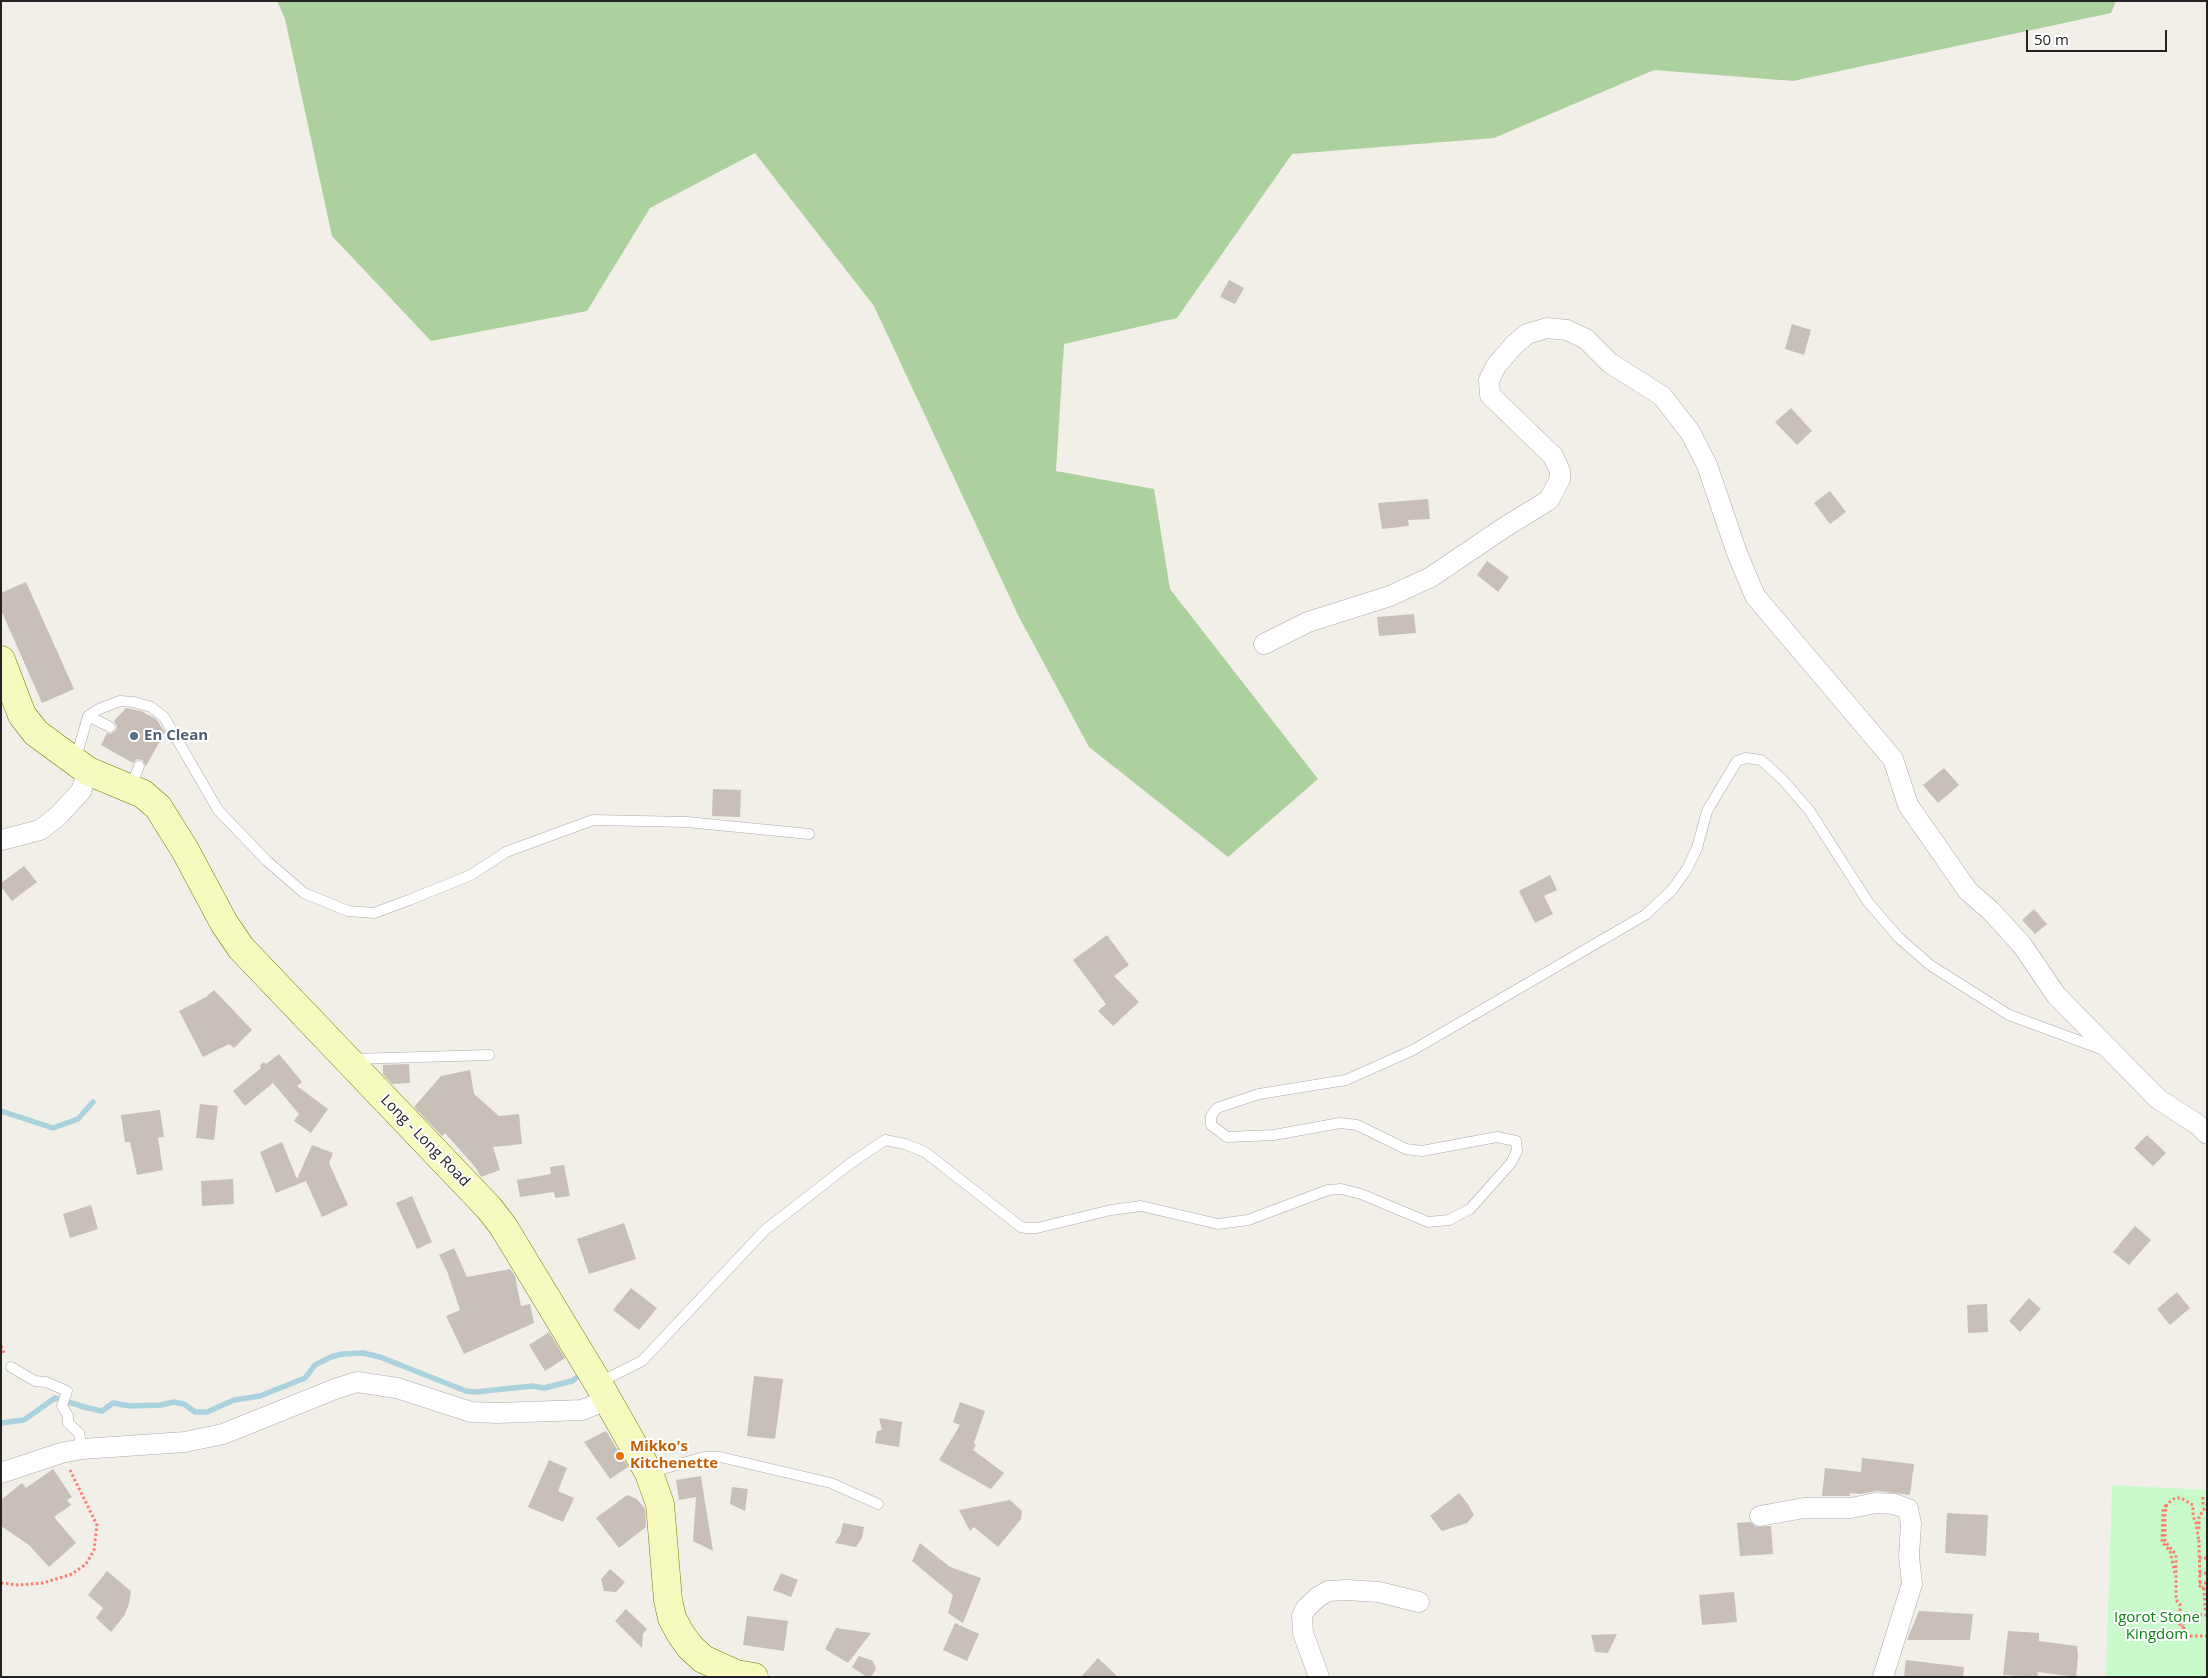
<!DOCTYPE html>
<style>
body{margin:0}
#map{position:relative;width:2208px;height:1678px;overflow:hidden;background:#f2efe9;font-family:"Open Sans",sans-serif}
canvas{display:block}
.frame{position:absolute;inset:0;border:2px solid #222;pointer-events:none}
.scale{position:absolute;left:2026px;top:30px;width:141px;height:22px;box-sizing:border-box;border:2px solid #222;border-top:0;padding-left:6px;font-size:15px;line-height:18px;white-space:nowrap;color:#222;-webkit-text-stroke:4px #fff;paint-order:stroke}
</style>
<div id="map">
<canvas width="2208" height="1678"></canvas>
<div class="frame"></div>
<div class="scale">50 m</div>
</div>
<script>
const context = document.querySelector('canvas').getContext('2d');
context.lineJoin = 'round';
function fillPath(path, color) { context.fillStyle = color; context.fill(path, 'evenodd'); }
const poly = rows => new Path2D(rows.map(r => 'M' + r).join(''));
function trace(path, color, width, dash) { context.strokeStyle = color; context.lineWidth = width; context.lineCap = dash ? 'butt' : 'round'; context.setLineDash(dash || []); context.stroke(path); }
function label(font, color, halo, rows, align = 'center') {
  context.font = font + ' "Open Sans",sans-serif'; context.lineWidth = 4; context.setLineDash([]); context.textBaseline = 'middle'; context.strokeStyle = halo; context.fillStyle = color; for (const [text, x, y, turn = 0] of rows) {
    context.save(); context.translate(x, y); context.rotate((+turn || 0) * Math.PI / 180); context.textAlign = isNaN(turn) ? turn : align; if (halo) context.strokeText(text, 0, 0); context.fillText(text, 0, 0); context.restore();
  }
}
fillPath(poly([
 [277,1,2116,1,2111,13,1793,81,1654,70,1494,138,1292,154,1177,318,1064,344,1056,471,1154,489,1170,589,1318,779,1228,857,1089,747,1019,617,874,306,755,153,650,208,587,311,431,341,332,236,285,19]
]), '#add19e');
fillPath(poly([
 [2112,1485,2207,1490,2207,1677,2106,1677]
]), '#c8facc');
trace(poly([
 [1,1111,53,1128,78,1119,93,1102],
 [1,1423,24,1420,55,1398,88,1408,102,1411,113,1403,130,1406,161,1405,174,1402,184,1404,195,1412,207,1412,234,1400,260,1396,305,1378,315,1365,331,1357,342,1354,363,1353,380,1357,466,1391,475,1392,532,1386,544,1388,572,1381,576,1378]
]), '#aad3df', 5.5);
fillPath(poly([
 [1229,280,1244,288,1235,304,1220,297],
 [1792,324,1811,330,1804,355,1785,349],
 [1791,408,1812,431,1797,445,1775,422],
 [1830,491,1846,512,1830,524,1814,503],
 [1428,499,1430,519,1408,520,1409,526,1382,529,1378,503],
 [1487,561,1509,577,1498,592,1477,575],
 [26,582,74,689,42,703,1,610,1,593],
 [1414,614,1416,633,1379,636,1377,617],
 [126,708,141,711,156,719,165,732,146,766,142,760,137,759,133,763,101,745,107,733,111,734,116,730,117,726,114,721],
 [1944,768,1959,785,1938,803,1923,785],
 [713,789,741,790,740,817,712,816],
 [24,866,37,882,12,901,1,887,1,883],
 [1550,875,1557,890,1544,896,1553,914,1535,923,1519,891],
 [2034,909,2047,924,2035,934,2022,920],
 [1107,935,1129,965,1114,976,1139,1002,1113,1026,1098,1011,1106,1004,1073,960],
 [214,990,252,1030,234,1048,229,1044,203,1057,179,1011,206,997],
 [279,1054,302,1082,297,1086,328,1109,311,1133,294,1121,299,1114,273,1083,245,1106,233,1091,261,1068,260,1066,263,1062,266,1064],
 [409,1064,410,1083,392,1084,383,1074,383,1065],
 [470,1070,474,1094,499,1116,519,1114,522,1144,493,1147,500,1170,481,1177,475,1167,445,1133,442,1136,414,1107,441,1076],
 [200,1104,218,1106,214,1140,196,1138],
 [160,1110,164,1137,158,1138,163,1170,137,1175,130,1142,125,1142,121,1115],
 [2147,1135,2166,1153,2153,1166,2134,1148],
 [282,1142,297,1179,312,1145,333,1153,329,1163,348,1205,322,1217,306,1181,276,1193,260,1152],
 [564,1165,570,1196,555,1198,554,1192,520,1197,517,1180,551,1174,550,1167],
 [233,1179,234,1204,202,1206,201,1181],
 [412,1196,432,1242,417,1249,396,1203],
 [91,1205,98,1229,70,1238,63,1214],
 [624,1223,636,1259,589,1274,577,1239],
 [2135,1226,2151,1240,2129,1265,2113,1252],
 [454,1248,467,1277,510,1269,515,1276,521,1306,530,1304,534,1323,464,1354,446,1316,460,1310,447,1271,439,1255],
 [631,1288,657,1308,639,1330,613,1310],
 [2177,1292,2190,1308,2170,1325,2157,1309],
 [2029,1298,2041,1309,2020,1332,2009,1321],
 [1987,1304,1988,1332,1968,1333,1967,1305],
 [549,1332,565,1358,545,1371,529,1345],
 [754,1376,783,1379,775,1439,747,1436],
 [960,1402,985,1411,974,1443,976,1445,973,1450,1004,1473,991,1489,939,1460,960,1425,953,1422],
 [879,1418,902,1422,899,1447,875,1443,877,1431,882,1430],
 [606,1431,628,1467,610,1479,584,1442],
 [1862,1458,1914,1464,1910,1495,1877,1491,1861,1494,1850,1493,1850,1496,1822,1496,1825,1468,1861,1472],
 [549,1460,567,1468,558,1491,574,1498,563,1522,528,1507],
 [53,1469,72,1497,67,1500,71,1505,54,1517,76,1543,49,1567,29,1545,1,1526,1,1500,22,1483,26,1488],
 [701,1476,704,1496,713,1551,693,1541,696,1497,679,1500,676,1480],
 [732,1487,748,1489,745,1511,730,1504],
 [1459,1493,1468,1504,1474,1515,1467,1523,1442,1531,1430,1516],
 [627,1495,637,1499,645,1509,646,1527,619,1548,596,1518],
 [1010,1500,1022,1511,1021,1519,998,1547,974,1527,970,1531,959,1510],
 [1947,1513,1988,1515,1986,1556,1945,1553],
 [1750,1522,1756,1527,1771,1526,1773,1554,1740,1556,1737,1523],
 [843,1523,864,1527,862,1538,856,1547,835,1543,841,1533],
 [920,1543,950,1567,981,1578,963,1623,948,1613,953,1595,912,1561],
 [610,1569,625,1582,616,1592,604,1591,601,1579],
 [107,1571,131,1591,129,1604,124,1616,111,1632,96,1618,103,1608,88,1595],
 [781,1573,798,1580,791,1597,773,1590],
 [1734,1592,1737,1622,1702,1625,1699,1595],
 [626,1609,647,1629,643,1634,642,1648,615,1621],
 [1919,1611,1973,1614,1970,1640,1907,1640],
 [747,1616,788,1621,784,1651,743,1645],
 [955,1623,979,1634,967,1661,943,1650],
 [836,1628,871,1633,848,1663,825,1649],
 [2008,1631,2039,1633,2039,1641,2077,1646,2078,1657,2076,1677,2038,1672,2037,1677,2003,1675],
 [1617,1634,1608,1653,1595,1652,1591,1635],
 [859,1656,873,1661,876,1669,871,1677,867,1677,852,1667],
 [1098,1658,1118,1677,1081,1677],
 [1906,1660,1964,1667,1963,1677,1904,1677]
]), '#c7bfb8');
const lane = poly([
 [88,716,110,727],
 [76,758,88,716,99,709,120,701,134,702,151,707,164,717,218,810,267,861,304,893,348,911,374,913,409,900,471,875,506,852,593,820,687,822,809,834],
 [131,787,139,766],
 [353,1059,489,1055],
 [11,1367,35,1381,46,1382,67,1391,62,1406,68,1416,68,1423,79,1433,82,1449],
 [600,1382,642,1361,765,1230,851,1163,885,1140,905,1144,925,1152,1021,1227,1026,1228,1037,1228,1111,1210,1141,1206,1218,1224,1248,1220,1328,1190,1341,1189,1361,1194,1428,1222,1449,1220,1470,1209,1511,1163,1517,1151,1516,1141,1497,1137,1422,1151,1406,1149,1357,1125,1340,1123,1274,1135,1227,1137,1211,1125,1211,1116,1217,1108,1259,1094,1346,1080,1413,1050,1645,915,1672,890,1687,869,1697,848,1707,811,1737,761,1746,758,1761,760,1782,779,1809,810,1868,902,1898,937,1930,965,2009,1015,2104,1050],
 [649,1473,704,1457,720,1457,831,1483,878,1504]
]);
const street = poly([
 [1264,644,1308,622,1390,596,1431,577,1505,527,1549,500,1560,479,1560,471,1553,456,1490,395,1489,380,1496,366,1514,345,1527,334,1547,328,1567,330,1586,339,1610,363,1662,396,1690,432,1707,465,1737,553,1755,596,1893,759,1908,805,1968,891,1991,911,2022,945,2056,995,2158,1099,2197,1124,2207,1134],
 [1,840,40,830,58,816,81,791,88,771],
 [1,1473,61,1453,82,1449,185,1442,223,1434,335,1389,357,1382,397,1388,471,1412,497,1413,582,1410,607,1400],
 [1760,1516,1804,1508,1851,1508,1876,1503,1894,1504,1908,1509,1911,1524,1909,1556,1912,1584,1883,1677],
 [1319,1677,1303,1633,1302,1616,1306,1608,1318,1597,1328,1591,1347,1590,1379,1592,1419,1602]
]);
const secondary = poly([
 [1,660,22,715,36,733,88,771,143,794,158,807,185,850,224,923,241,948,489,1208,503,1226,598,1383,649,1473,660,1504,668,1600,672,1618,680,1633,690,1647,703,1659,736,1674,754,1677]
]);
trace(lane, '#a9a9a9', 11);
trace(street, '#a9a9a9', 21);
trace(secondary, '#707d05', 29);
trace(poly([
 [1,1346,5,1355],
 [2203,1497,2203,1507],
 [2166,1505,2163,1510,2162,1542,2170,1551,2175,1574],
 [2199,1529,2199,1517,2207,1505],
 [2199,1540,2200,1588,2207,1588],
 [2199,1558,2207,1558],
 [2199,1573,2207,1573],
 [1,1583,18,1585,43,1583,72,1574,86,1564,94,1550,97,1525,70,1470],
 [2199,1583,2207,1583],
 [2204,1588,2205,1609,2207,1609],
 [2207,1615,2184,1615,2184,1636,2207,1636],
 [2184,1627,2180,1627,2180,1604,2176,1600,2176,1555,2165,1541,2165,1513,2167,1504,2175,1498,2181,1498,2193,1505,2193,1516,2196,1523,2199,1542]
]), '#fa8072', 3, [2.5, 2.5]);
trace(lane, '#fff', 10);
trace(street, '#fff', 20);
trace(secondary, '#f7fabf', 28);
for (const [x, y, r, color] of [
 [134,736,5,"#5c6f8a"],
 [620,1456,5,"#e8710a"]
]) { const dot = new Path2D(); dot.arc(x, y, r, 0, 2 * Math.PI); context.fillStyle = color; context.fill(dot); trace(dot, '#fff', 2); }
label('bold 15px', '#4e5e75', '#fff', [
 ["En Clean",144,736]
], 'left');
label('15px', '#222', '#fff', [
 ["Long - Long Road",425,1141,46]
]);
label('bold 15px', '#c56008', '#fff', [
 ["Mikko's",630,1447],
 ["Kitchenette",630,1464]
], 'left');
label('15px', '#0c8416', '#fff', [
 ["Igorot Stone",2157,1618],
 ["Kingdom",2157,1635]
]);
</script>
